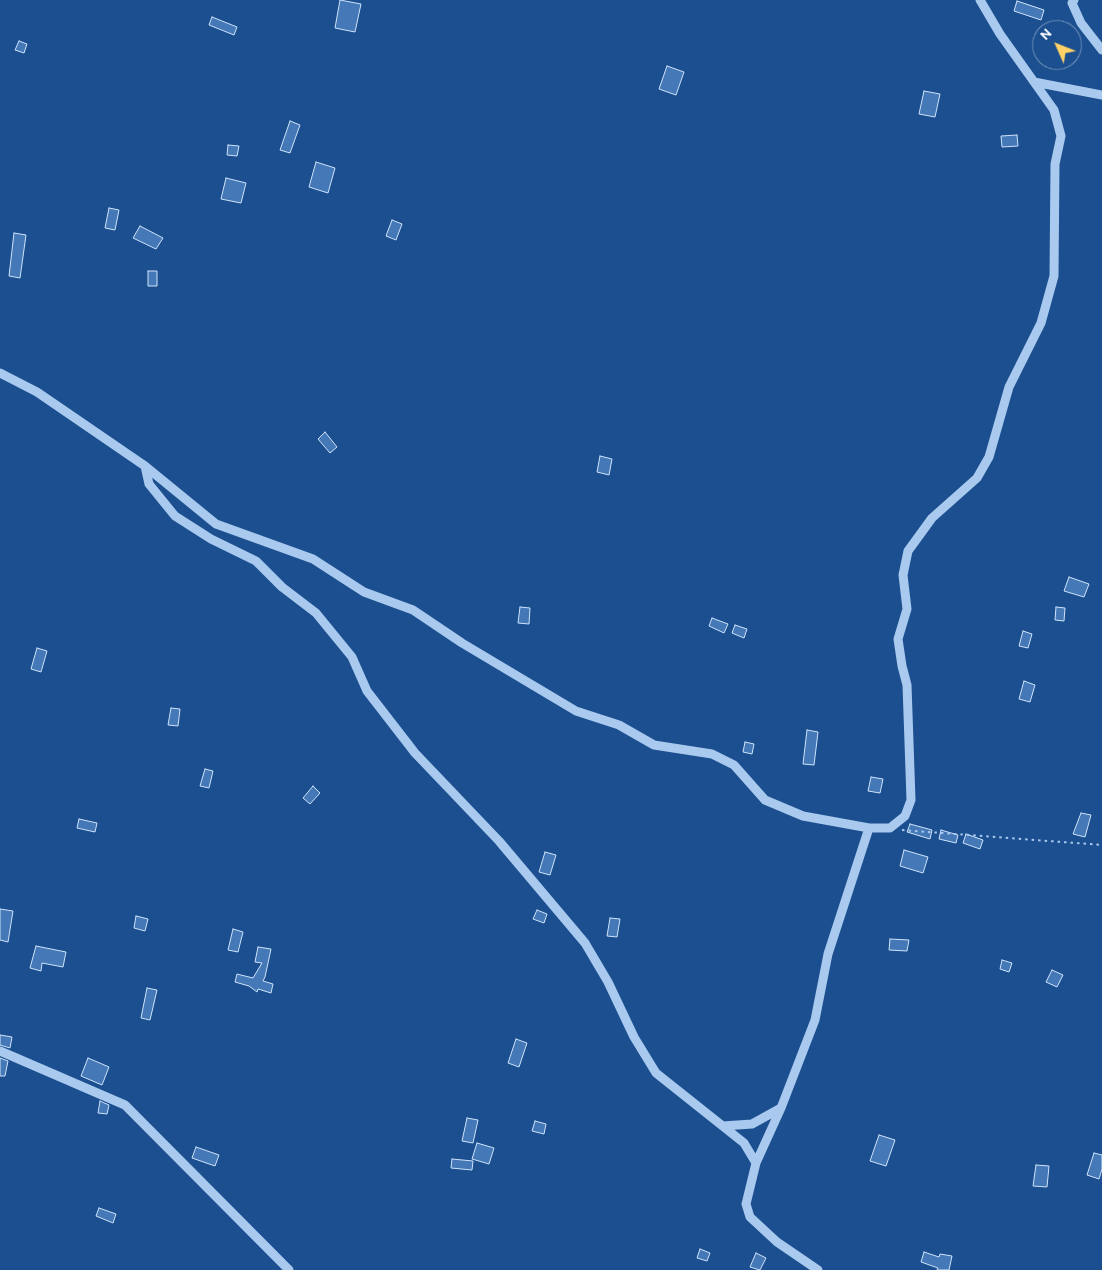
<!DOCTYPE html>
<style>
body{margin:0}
#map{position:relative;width:1102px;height:1270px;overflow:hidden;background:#1b4f8f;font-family:Overpass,sans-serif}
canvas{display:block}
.north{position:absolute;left:1032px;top:20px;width:50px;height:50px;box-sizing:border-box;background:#1b4f8f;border:1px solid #7695bc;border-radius:50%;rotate:314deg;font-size:14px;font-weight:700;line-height:20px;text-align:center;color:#fff}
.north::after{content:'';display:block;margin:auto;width:18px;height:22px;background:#ffd166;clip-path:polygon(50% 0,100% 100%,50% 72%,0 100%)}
</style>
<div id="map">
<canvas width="1102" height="1270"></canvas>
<div class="north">N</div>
</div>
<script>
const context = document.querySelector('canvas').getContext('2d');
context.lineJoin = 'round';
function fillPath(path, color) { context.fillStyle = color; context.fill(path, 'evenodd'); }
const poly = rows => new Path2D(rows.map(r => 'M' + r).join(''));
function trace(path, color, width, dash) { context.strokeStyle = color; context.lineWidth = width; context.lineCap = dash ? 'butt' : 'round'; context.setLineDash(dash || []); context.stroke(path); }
const building = poly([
 [340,0,361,4,355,32,335,28,340,0],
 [1017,1,1044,10,1041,20,1014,11,1017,1],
 [212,17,237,27,234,35,209,25,212,17],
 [19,41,27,44,24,53,15,50,19,41],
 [667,66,684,72,676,95,659,89,667,66],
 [924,91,940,94,935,117,919,114,924,91],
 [290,121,300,125,290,153,280,150,290,121],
 [1017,135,1018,146,1002,147,1001,136,1017,135],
 [228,145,239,146,237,156,227,155,228,145],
 [316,162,335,168,328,193,309,187,316,162],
 [226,178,246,183,241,203,221,199,226,178],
 [109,208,119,210,115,230,105,228,109,208],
 [392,220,402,224,396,240,386,236,392,220],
 [140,226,163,238,156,249,133,238,140,226],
 [14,233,26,235,20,278,9,276,14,233],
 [148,271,157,271,157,286,148,286,148,271],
 [325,432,337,447,330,453,318,439,325,432],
 [600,456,612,459,609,475,597,472,600,456],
 [1069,577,1089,584,1084,597,1064,591,1069,577],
 [520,607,530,608,529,624,518,623,520,607],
 [1056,607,1065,608,1064,621,1055,620,1056,607],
 [712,618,728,624,724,633,709,626,712,618],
 [735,625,747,629,744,638,732,633,735,625],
 [1023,631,1032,634,1028,648,1019,646,1023,631],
 [37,648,47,651,41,672,31,669,37,648],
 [1024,681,1035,685,1030,702,1019,699,1024,681],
 [171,708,180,709,178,726,168,725,171,708],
 [807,730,818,732,814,765,803,764,807,730],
 [745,742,754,744,752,754,743,752,745,742],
 [205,769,213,771,209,788,200,786,205,769],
 [871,777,883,779,880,793,868,791,871,777],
 [313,786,320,793,310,804,303,798,313,786],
 [1081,813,1091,815,1085,837,1073,834,1081,813],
 [79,819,97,823,95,832,77,828,79,819],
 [910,824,932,830,930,839,907,832,910,824],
 [941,830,958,835,956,843,939,839,941,830],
 [966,834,983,840,980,849,963,843,966,834],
 [904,850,928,857,923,873,900,866,904,850],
 [545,852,556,855,550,875,539,872,545,852],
 [0,909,13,911,8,942,0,940,0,909],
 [537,910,547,914,544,923,533,919,537,910],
 [136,916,148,919,145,931,134,928,136,916],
 [610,918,620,919,617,937,607,936,610,918],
 [233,929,243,932,238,952,228,950,233,929],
 [890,939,909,940,907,951,889,950,890,939],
 [36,946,66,952,63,967,42,963,41,971,30,968,36,946],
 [258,947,271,949,265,977,263,981,273,984,271,993,258,989,257,992,249,986,235,982,237,974,253,978,262,963,255,962,258,947],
 [1002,960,1012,963,1009,972,1000,969,1002,960],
 [1052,970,1063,975,1057,987,1046,982,1052,970],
 [147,988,157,990,150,1020,141,1018,147,988],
 [0,1035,12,1037,10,1048,0,1045,0,1035],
 [516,1039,527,1043,519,1067,508,1063,516,1039],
 [0,1058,8,1061,5,1076,0,1076,0,1058],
 [88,1058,109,1067,102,1085,81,1076,88,1058],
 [100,1101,109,1105,107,1114,98,1113,100,1101],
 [467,1118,478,1120,473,1143,462,1141,467,1118],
 [535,1121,546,1124,544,1134,532,1131,535,1121],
 [879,1135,895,1140,886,1166,870,1161,879,1135],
 [477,1143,494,1148,489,1164,472,1159,477,1143],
 [196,1147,219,1155,215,1166,192,1158,196,1147],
 [1094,1153,1102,1155,1102,1169,1099,1179,1087,1175,1094,1153],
 [452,1159,473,1161,472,1170,451,1168,452,1159],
 [1036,1165,1049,1166,1047,1187,1033,1186,1036,1165],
 [99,1208,116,1214,113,1223,96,1216,99,1208],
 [700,1249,710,1253,707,1261,697,1258,700,1249],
 [924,1252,939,1257,940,1254,952,1256,949,1270,937,1270,938,1268,921,1262,924,1252],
 [756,1253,766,1258,760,1270,750,1267,756,1253]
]);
fillPath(building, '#4478b7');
trace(building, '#cfe3fa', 1);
trace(poly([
 [902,830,1102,845]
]), '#a9c9ee', 2, [2.5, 4]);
trace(poly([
 [1074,0,1072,3,1081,23,1102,50],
 [1034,82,1102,95],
 [0,373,37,392,145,466,216,524,313,559,364,592,413,610,462,643,576,711,619,725,654,745,712,754,734,765,765,800,803,816,869,828,890,828,905,816,911,800,907,685,902,666,898,639,907,609,903,575,908,551,932,518,977,478,989,457,1009,387,1041,323,1054,276,1055,164,1061,136,1054,110,1000,34,980,0],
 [145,466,149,484,175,516,211,539,256,561,282,587,316,613,352,657,367,691,415,753,499,841,585,943,608,982,634,1037,656,1073,744,1143,756,1163],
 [0,1051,125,1105,289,1270],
 [723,1126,752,1124,781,1108],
 [818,1270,777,1242,750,1217,746,1204,756,1163,781,1108,815,1020,828,954,869,828]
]), '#a9c9ee', 9);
</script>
